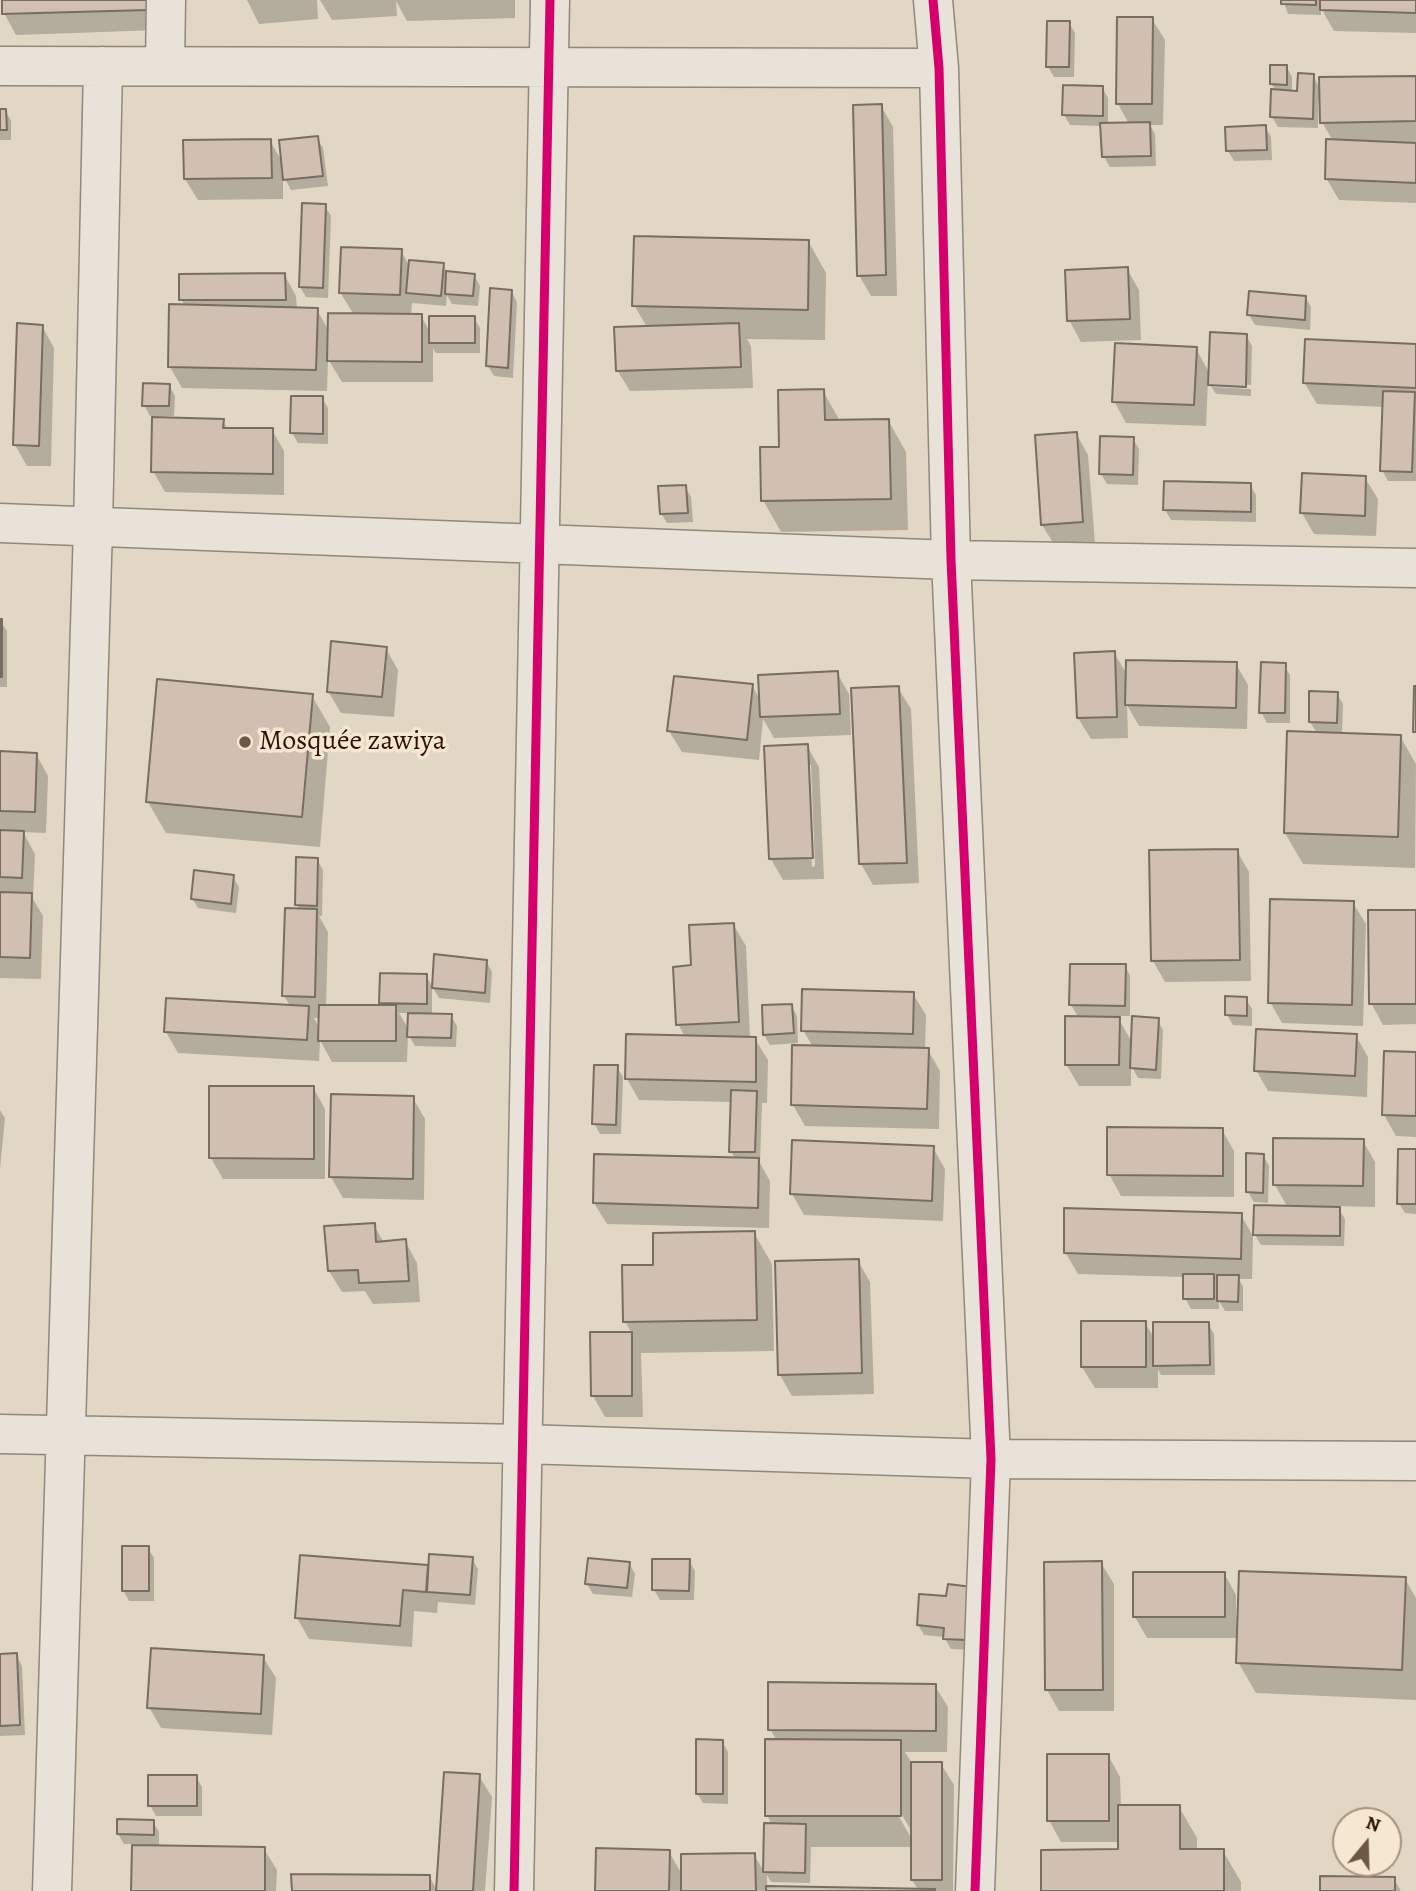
<!DOCTYPE html>
<meta charset="utf-8">
<style>
body{margin:0}
#map{position:relative;width:1416px;height:1891px;overflow:hidden;background:#e2d7c5;font-family:Alegreya,serif}
canvas{display:block}
.north{position:absolute;left:1332px;top:1807px;width:70px;height:70px;box-sizing:border-box;background:#f5e7d1;border:2px solid #a6927d;border-radius:50%;rotate:19deg;font-size:19px;font-weight:700;line-height:28px;text-align:center;color:#2f1200}
.north::after{content:'';display:block;margin:auto;width:24px;height:32px;background:#6e5745;clip-path:polygon(50% 0,100% 100%,50% 72%,0 100%)}
</style>
<div id="map">
<canvas width="1416" height="1891"></canvas>
<div class="north">N</div>
</div>
<script>
const context = document.querySelector('canvas').getContext('2d');
context.lineJoin = 'round';
function fillPath(path, color) { context.fillStyle = color; context.fill(path, 'evenodd'); }
const poly = rows => new Path2D(rows.map(r => 'M' + r).join(''));
function trace(path, color, width, dash) { context.strokeStyle = color; context.lineWidth = width; context.lineCap = dash ? 'butt' : 'round'; context.setLineDash(dash || []); context.stroke(path); }
function label(font, color, halo, rows, align = 'center') {
  context.font = font + ' Alegreya,serif'; context.lineWidth = 7; context.setLineDash([]); context.textBaseline = 'middle'; context.strokeStyle = halo; context.fillStyle = color; for (const [text, x, y, turn = 0] of rows) {
    context.save(); context.translate(x, y); context.rotate((+turn || 0) * Math.PI / 180); context.textAlign = isNaN(turn) ? turn : align; if (halo) context.strokeText(text, 0, 0); context.fillText(text, 0, 0); context.restore();
  }
}
fillPath(poly([
 [4,0,158,0,159,30,16,35,4,13],
 [247,0,317,0,318,19,259,24],
 [320,0,515,0,515,18,407,21,396,1,397,16,332,20],
 [1283,0,1416,0,1416,33,1334,31,1321,8,1321,15,1288,14],
 [1152,19,1165,40,1163,125,1150,125,1155,134,1156,166,1110,167,1104,157,1102,126,1070,125,1064,115,1102,87,1108,98,1108,125,1129,124,1118,104],
 [1069,23,1075,33,1074,77,1054,77,1048,67],
 [1286,66,1292,77,1292,92,1298,92,1313,76,1321,90,1416,78,1416,203,1339,200,1326,178,1333,141,1322,122,1321,101,1318,101,1318,128,1278,127,1272,117,1276,91,1271,83],
 [881,106,893,127,897,296,871,296,859,275],
 [5,110,11,121,11,140,0,140,0,111],
 [1265,127,1271,137,1272,160,1234,161,1228,151],
 [317,138,323,148,328,186,291,190,283,175,283,199,198,200,185,179,270,141,283,163],
 [325,206,331,216,328,298,306,297,300,287],
 [808,241,826,273,825,340,747,339,751,346,753,388,630,391,617,370,647,327,634,305],
 [401,251,410,267,443,265,448,273,474,275,480,286,478,306,452,304,447,295,446,306,412,303,411,316,421,316,430,332,474,318,480,328,480,353,436,353,433,348,433,382,342,382,328,359,327,391,182,388,170,367,185,306,181,299,284,274,296,296,297,309,317,310,329,331,354,315,340,292],
 [1127,269,1139,290,1141,340,1081,342,1069,320],
 [511,291,517,302,513,378,494,376,488,366],
 [1305,297,1311,307,1310,330,1255,325,1249,315],
 [42,326,54,348,51,466,27,466,15,445],
 [1246,335,1252,346,1251,385,1213,383,1213,387,1251,389,1251,396,1216,394,1208,381,1206,426,1126,423,1114,401,1196,349,1210,374],
 [1416,346,1416,481,1388,481,1382,470,1385,407,1317,404,1304,382],
 [169,385,175,396,174,416,150,416,144,405],
 [823,391,840,421,888,420,906,452,908,530,781,532,763,500,780,448],
 [322,398,328,408,328,444,298,443,292,433],
 [223,421,228,430,272,430,284,451,284,495,165,492,153,471],
 [1076,433,1088,455,1095,543,1055,546,1042,525],
 [1133,439,1139,449,1138,485,1107,484,1101,474],
 [1365,478,1378,499,1376,536,1314,534,1302,513],
 [1250,485,1256,495,1256,522,1171,520,1165,510],
 [685,487,691,497,693,522,667,523,661,513],
 [0,620,7,631,7,687,0,687],
 [386,649,398,670,394,717,341,713,328,691],
 [1114,653,1128,676,1236,664,1248,685,1247,729,1139,726,1127,705,1128,738,1091,739,1078,718],
 [1284,665,1290,675,1290,723,1267,723,1261,712],
 [837,673,849,694,851,735,774,738,763,719,759,760,682,752,669,731,752,685,761,702],
 [898,688,911,709,919,883,873,885,861,864],
 [1337,694,1343,704,1342,734,1400,736,1416,764,1415,868,1303,864,1285,833,1317,733,1310,722],
 [312,696,330,727,320,847,166,833,148,802],
 [807,746,819,767,824,879,783,880,771,859],
 [807,765,811,765,815,866,812,867],
 [0,753,36,754,48,776,46,833,23,832,35,854,33,899,43,916,41,979,0,978],
 [1237,851,1249,872,1251,981,1165,982,1153,961],
 [317,859,323,870,322,916,319,916,328,932,326,1006,384,1007,381,1002,426,976,432,986,432,1015,451,1016,457,1026,456,1047,415,1046,408,1034,407,1062,332,1062,320,1040,319,1061,178,1053,166,1032,291,1007,284,996,300,911,297,905],
 [399,1013,409,1013,409,1030],
 [314,1018,320,1018,320,1029],
 [233,877,239,887,236,913,198,908,192,898],
 [1353,903,1366,924,1363,1026,1282,1023,1270,1002],
 [1416,912,1416,1024,1383,1025,1371,1003],
 [733,924,746,946,750,1039,755,1039,768,1060,767,1103,762,1103,760,1163,770,1181,769,1228,607,1224,594,1203,735,1159,731,1151,732,1102,639,1100,627,1079,685,1037,678,1024,693,967],
 [486,961,492,972,490,1003,439,998,433,988],
 [1125,965,1130,976,1130,1016,1117,1016,1133,1044,1157,1019,1163,1030,1161,1079,1138,1078,1131,1065,1131,1086,1079,1086,1066,1064,1079,1018,1071,1005],
 [913,994,926,1015,925,1050,928,1050,940,1071,939,1129,805,1126,793,1105,813,1047,803,1030],
 [1246,999,1252,1009,1252,1026,1233,1025,1227,1015],
 [791,1005,797,1016,798,1043,770,1045,764,1035],
 [1356,1036,1368,1057,1367,1097,1268,1091,1256,1070],
 [1416,1054,1416,1137,1396,1136,1384,1115],
 [617,1067,623,1077,621,1134,600,1134,594,1123],
 [313,1087,325,1109,325,1179,223,1179,211,1158],
 [413,1098,425,1119,424,1200,343,1198,331,1177],
 [0,1110,5,1118,0,1169],
 [1222,1130,1234,1151,1234,1197,1121,1196,1109,1174],
 [1363,1141,1375,1162,1375,1207,1337,1206,1345,1219,1344,1246,1261,1245,1255,1235,1288,1208,1275,1185],
 [933,1148,945,1169,943,1221,804,1215,792,1194],
 [1416,1151,1416,1214,1405,1213,1399,1203],
 [1263,1155,1269,1166,1268,1203,1254,1202,1248,1192],
 [1241,1215,1253,1236,1252,1279,1239,1279,1243,1287,1243,1311,1225,1311,1219,1301,1219,1309,1191,1309,1185,1298,1185,1277,1078,1274,1065,1252],
 [374,1225,384,1243,405,1241,417,1263,420,1302,373,1304,365,1291,342,1292,329,1271],
 [754,1233,772,1264,774,1351,641,1353,643,1417,605,1417,593,1396,592,1334,632,1334,625,1321,655,1266],
 [858,1261,870,1282,874,1394,792,1396,780,1375],
 [1145,1323,1155,1339,1208,1324,1214,1334,1215,1375,1161,1375,1158,1369,1158,1388,1095,1388,1082,1367],
 [148,1548,154,1558,154,1601,129,1601,123,1590],
 [472,1559,478,1569,475,1605,438,1602,437,1613,414,1611,412,1647,309,1639,297,1618,427,1567,430,1572],
 [689,1561,695,1571,694,1600,660,1600,654,1590],
 [629,1563,635,1574,632,1597,593,1594,587,1584],
 [1101,1563,1114,1584,1114,1711,1059,1711,1047,1690],
 [1224,1573,1236,1595,1236,1617,1405,1579,1416,1598,1416,1700,1256,1693,1238,1662,1239,1638,1147,1638,1135,1617],
 [948,1598,973,1650,951,1649,944,1637,924,1635,918,1625],
 [16,1655,22,1666,25,1735,0,1736,0,1656],
 [263,1657,276,1678,272,1735,161,1728,149,1707],
 [935,1686,948,1707,947,1752,905,1752,912,1763,941,1764,954,1785,953,1891,597,1891,669,1852,683,1876,754,1855,765,1873,766,1825,772,1825,767,1815,777,1741,770,1729],
 [898,1808,913,1834,913,1841,895,1810],
 [811,1847,913,1847,912,1880,919,1891,767,1888,767,1875,771,1882,810,1883],
 [722,1741,728,1752,728,1804,703,1803,697,1793],
 [1108,1755,1120,1777,1121,1807,1179,1807,1197,1838,1197,1851,1223,1851,1241,1882,1241,1891,1043,1891,1120,1851,1119,1842,1061,1842,1049,1820],
 [479,1776,492,1797,485,1891,293,1891,429,1876,437,1890],
 [196,1777,202,1787,202,1816,156,1816,150,1805],
 [153,1822,159,1832,159,1847,264,1849,277,1870,276,1891,133,1891,133,1844,124,1844,118,1834],
 [1394,1879,1401,1891,1321,1891]
]), '#0003');
const building = poly([
 [2,0,148,0,148,10,2,14,2,0],
 [1281,0,1316,0,1316,5,1281,4,1281,0],
 [1320,0,1416,0,1416,13,1320,10,1320,0],
 [1117,17,1153,17,1152,104,1116,104,1117,17],
 [1047,21,1070,21,1069,67,1046,67,1047,21],
 [1270,65,1287,65,1287,85,1270,84,1270,65],
 [1298,73,1314,74,1313,119,1270,117,1271,89,1297,91,1298,73],
 [1416,76,1416,121,1320,123,1319,77,1416,76],
 [1063,85,1103,86,1103,116,1062,115,1063,85],
 [882,104,886,275,857,276,853,105,882,104],
 [0,109,6,109,7,130,0,130,0,109],
 [1150,122,1151,156,1102,157,1100,123,1150,122],
 [1266,125,1267,150,1226,151,1225,127,1266,125],
 [318,136,323,176,283,180,279,140,318,136],
 [271,139,272,178,184,179,183,140,271,139],
 [1326,139,1416,143,1416,183,1325,179,1326,139],
 [302,203,326,204,323,288,299,287,302,203],
 [634,236,809,240,808,310,632,306,634,236],
 [341,247,402,249,400,295,339,293,341,247],
 [409,260,444,263,441,296,406,293,409,260],
 [1128,267,1130,319,1067,321,1065,270,1128,267],
 [446,271,475,274,473,296,445,294,446,271],
 [285,273,286,300,179,300,179,274,285,273],
 [490,288,512,290,508,368,486,366,490,288],
 [1249,291,1306,296,1305,320,1247,315,1249,291],
 [169,304,318,308,316,370,168,367,169,304],
 [328,313,422,314,422,362,327,361,328,313],
 [429,316,475,316,475,343,429,343,429,316],
 [17,323,43,325,39,446,13,445,17,323],
 [739,323,741,367,616,371,614,327,739,323],
 [1210,332,1247,334,1246,387,1208,385,1210,332],
 [1305,339,1416,344,1416,388,1303,383,1305,339],
 [1115,343,1197,347,1194,405,1112,402,1115,343],
 [143,383,170,384,169,406,142,406,143,383],
 [824,389,825,420,889,419,891,499,761,501,760,447,779,447,778,390,824,389],
 [1383,391,1415,392,1412,472,1380,471,1383,391],
 [291,396,323,396,323,434,290,433,291,396],
 [152,417,224,419,223,428,273,428,273,474,151,472,152,417],
 [1077,432,1083,522,1041,525,1035,435,1077,432],
 [1100,436,1134,437,1133,475,1099,474,1100,436],
 [1302,473,1366,476,1365,516,1300,513,1302,473],
 [1164,481,1251,483,1251,512,1163,510,1164,481],
 [686,485,688,513,660,514,658,486,686,485],
 [0,619,2,619,2,677,0,677,0,619],
 [331,641,387,647,382,697,327,692,331,641],
 [1115,651,1117,717,1077,718,1074,653,1115,651],
 [1126,660,1237,662,1236,708,1125,705,1126,660],
 [1261,662,1286,663,1285,713,1259,713,1261,662],
 [838,671,840,714,760,717,758,675,838,671],
 [674,676,753,684,747,740,667,731,674,676],
 [157,679,313,694,302,817,146,802,157,679],
 [899,686,907,863,859,864,851,688,899,686],
 [1414,686,1416,686,1416,732,1413,732,1414,686],
 [1309,691,1338,692,1337,723,1309,722,1309,691],
 [1287,731,1401,735,1398,837,1284,833,1287,731],
 [808,744,813,858,769,859,764,746,808,744],
 [0,751,37,753,35,812,0,811,0,751],
 [0,830,24,831,22,878,0,877,0,830],
 [1238,849,1240,960,1151,961,1149,850,1238,849],
 [296,857,318,858,317,906,295,905,296,857],
 [194,870,234,875,231,904,191,899,194,870],
 [0,892,32,893,30,958,0,957,0,892],
 [1270,899,1354,901,1352,1005,1268,1003,1270,899],
 [285,908,317,909,315,997,282,996,285,908],
 [1368,910,1416,910,1416,1004,1369,1004,1368,910],
 [734,923,739,1022,676,1025,673,967,691,965,689,925,734,923],
 [434,954,487,960,485,993,432,988,434,954],
 [1070,964,1126,964,1125,1006,1069,1005,1070,964],
 [380,973,427,974,427,1004,379,1003,380,973],
 [802,989,914,992,913,1034,801,1031,802,989],
 [1225,996,1247,997,1247,1016,1225,1015,1225,996],
 [166,998,309,1006,307,1040,164,1032,166,998],
 [792,1004,794,1033,763,1035,762,1005,792,1004],
 [319,1005,396,1005,396,1041,318,1041,319,1005],
 [408,1013,452,1014,451,1038,407,1037,408,1013],
 [1065,1016,1120,1017,1119,1065,1065,1065,1065,1016],
 [1132,1016,1159,1018,1156,1070,1130,1068,1132,1016],
 [1256,1029,1357,1034,1355,1076,1254,1071,1256,1029],
 [626,1034,756,1037,756,1082,625,1079,626,1034],
 [792,1045,929,1048,927,1109,791,1105,792,1045],
 [1384,1051,1416,1052,1416,1116,1382,1115,1384,1051],
 [594,1065,618,1065,616,1125,592,1124,594,1065],
 [209,1086,314,1086,314,1159,209,1158,209,1086],
 [731,1090,757,1091,755,1152,729,1152,731,1090],
 [331,1094,414,1096,413,1179,329,1177,331,1094],
 [1107,1127,1223,1128,1223,1176,1107,1175,1107,1127],
 [1273,1138,1364,1139,1363,1186,1273,1185,1273,1138],
 [792,1140,934,1146,932,1201,790,1194,792,1140],
 [1398,1149,1416,1149,1416,1204,1397,1204,1398,1149],
 [1246,1153,1264,1154,1263,1193,1246,1192,1246,1153],
 [594,1154,759,1158,758,1208,593,1203,594,1154],
 [1254,1205,1340,1207,1340,1236,1253,1235,1254,1205],
 [1064,1208,1242,1213,1241,1259,1064,1253,1064,1208],
 [375,1223,376,1242,406,1239,409,1281,359,1283,358,1270,328,1271,324,1226,375,1223],
 [755,1231,757,1320,623,1322,622,1265,653,1265,653,1233,755,1231],
 [859,1259,862,1373,778,1375,775,1261,859,1259],
 [1183,1274,1214,1274,1214,1299,1183,1299,1183,1274],
 [1217,1275,1239,1275,1238,1302,1217,1301,1217,1275],
 [1081,1321,1146,1321,1146,1367,1081,1367,1081,1321],
 [1153,1322,1209,1322,1210,1365,1153,1366,1153,1322],
 [590,1332,632,1332,632,1396,591,1396,590,1332],
 [122,1546,149,1546,149,1591,122,1591,122,1546],
 [429,1554,473,1557,470,1595,427,1592,429,1554],
 [300,1555,428,1565,426,1592,403,1590,400,1626,295,1618,300,1555],
 [588,1558,630,1562,627,1588,585,1584,588,1558],
 [652,1559,690,1559,689,1591,652,1590,652,1559],
 [1102,1561,1103,1690,1045,1690,1044,1562,1102,1561],
 [1239,1571,1406,1577,1402,1670,1236,1663,1239,1571],
 [1133,1572,1225,1572,1225,1617,1133,1617,1133,1572],
 [948,1584,972,1587,968,1640,943,1639,944,1628,917,1625,919,1594,946,1596,948,1584],
 [151,1648,264,1655,261,1714,147,1708,151,1648],
 [17,1653,20,1725,0,1726,0,1654,17,1653],
 [768,1682,936,1684,936,1731,768,1730,768,1682],
 [696,1739,723,1740,723,1794,696,1794,696,1739],
 [765,1739,901,1740,901,1816,765,1816,765,1739],
 [1047,1754,1109,1754,1109,1821,1047,1821,1047,1754],
 [911,1762,942,1762,942,1880,911,1880,911,1762],
 [444,1772,480,1774,473,1891,436,1891,444,1772],
 [148,1775,197,1775,197,1806,148,1806,148,1775],
 [1118,1805,1180,1805,1180,1849,1224,1849,1224,1891,1041,1891,1041,1850,1118,1849,1118,1805],
 [117,1819,154,1820,154,1835,117,1834,117,1819],
 [764,1823,806,1824,805,1873,763,1872,764,1823],
 [132,1845,265,1847,265,1891,131,1891,132,1845],
 [596,1848,670,1850,669,1891,595,1891,596,1848],
 [755,1853,756,1891,681,1891,681,1854,755,1853],
 [291,1874,430,1875,430,1891,292,1891,291,1874],
 [1320,1876,1395,1877,1395,1891,1320,1891,1320,1876],
 [766,1886,935,1889,935,1891,766,1891,766,1886]
]);
fillPath(building, '#d1bfb2');
trace(building, '#776d61', 2);
const street = poly([
 [933,0,939,68,951,560,991,1459,975,1891],
 [0,66,939,68],
 [165,66,166,0],
 [0,523,951,560,1416,568],
 [0,1434,523,1444,991,1459,1416,1461],
 [52,1891,93,527,103,66],
 [514,1891,550,0]
]);
trace(street, '#91877b', 41);
trace(street, '#e8e2d9', 38);
trace(poly([
 [933,0,939,68,951,560,991,1459,975,1891],
 [514,1891,550,0]
]), '#d6006c', 9);
for (const [x, y, r, color] of [
 [245,742,7,"#6e5745"]
]) { const dot = new Path2D(); dot.arc(x, y, r, 0, 2 * Math.PI); context.fillStyle = color; context.fill(dot); trace(dot, '#f5e7d1', 2.5); }
label('28px', '#2f1200', '#f5e7d1', [
 ["Mosquée zawiya",259,742]
], 'left');
</script>
